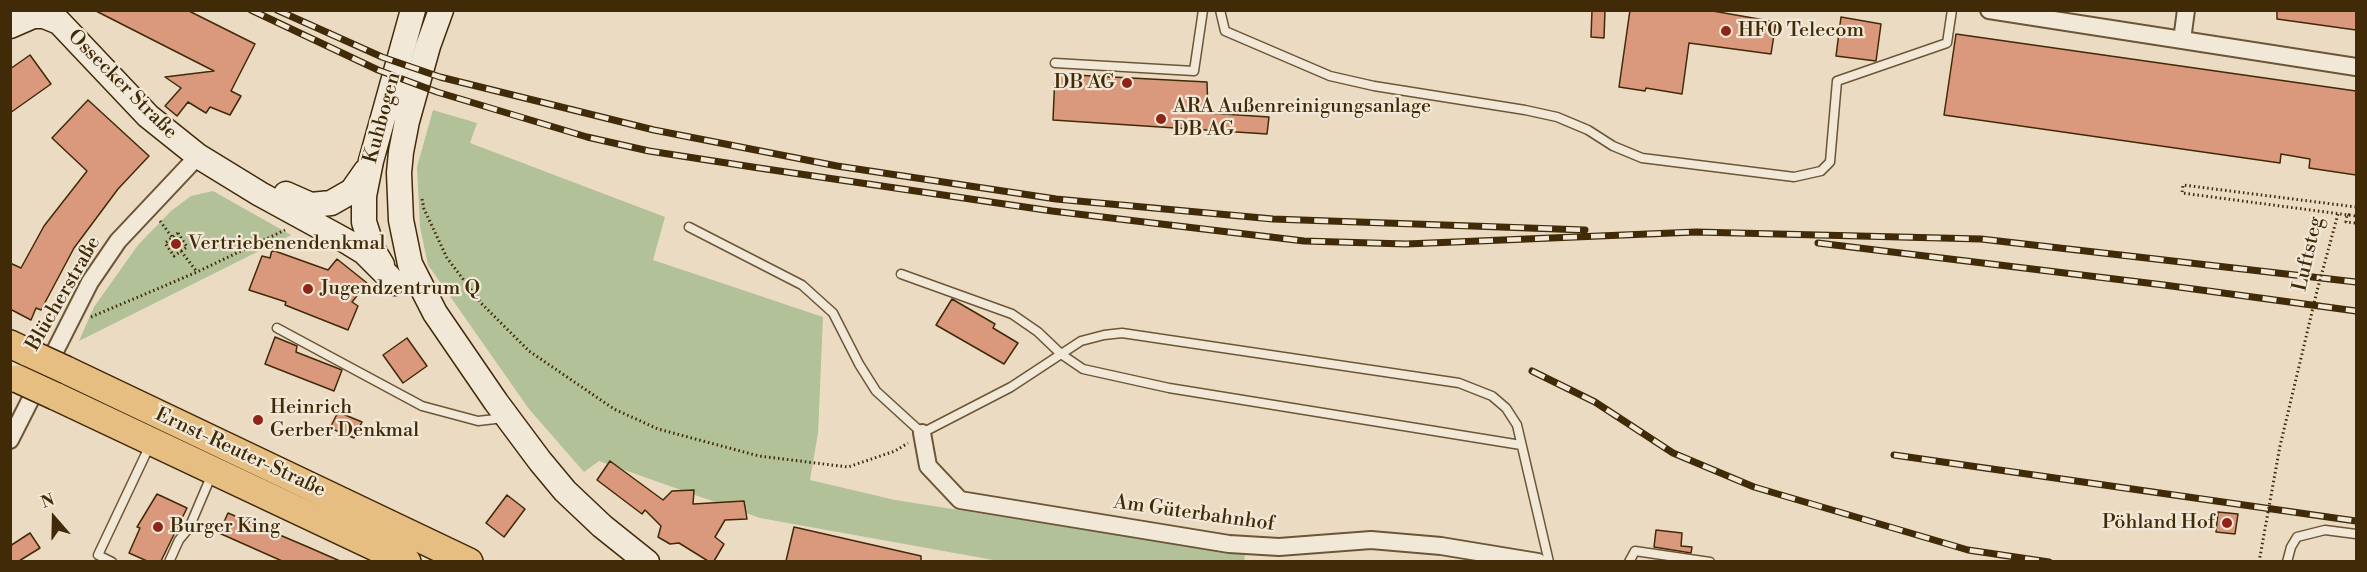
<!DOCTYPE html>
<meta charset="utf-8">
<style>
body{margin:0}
#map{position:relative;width:2367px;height:572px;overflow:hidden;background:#ebdbc2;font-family:"Libre Bodoni",serif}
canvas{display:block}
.frame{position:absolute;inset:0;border:12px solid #402a07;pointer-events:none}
.north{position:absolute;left:24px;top:488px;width:60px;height:60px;-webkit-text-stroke:4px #f2e8d7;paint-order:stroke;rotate:340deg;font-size:16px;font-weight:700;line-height:24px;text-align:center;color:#402a07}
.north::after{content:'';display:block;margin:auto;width:21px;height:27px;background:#402a07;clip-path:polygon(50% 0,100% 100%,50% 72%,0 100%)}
</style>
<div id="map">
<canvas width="2367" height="572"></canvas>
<div class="frame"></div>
<div class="north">N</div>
</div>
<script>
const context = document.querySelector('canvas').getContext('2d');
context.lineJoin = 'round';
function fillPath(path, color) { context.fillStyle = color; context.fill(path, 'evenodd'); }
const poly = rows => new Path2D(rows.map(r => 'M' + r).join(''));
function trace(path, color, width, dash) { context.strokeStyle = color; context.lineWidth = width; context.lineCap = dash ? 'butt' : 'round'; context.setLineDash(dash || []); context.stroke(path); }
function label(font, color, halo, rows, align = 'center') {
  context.font = font + ' "Libre Bodoni",serif'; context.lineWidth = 4.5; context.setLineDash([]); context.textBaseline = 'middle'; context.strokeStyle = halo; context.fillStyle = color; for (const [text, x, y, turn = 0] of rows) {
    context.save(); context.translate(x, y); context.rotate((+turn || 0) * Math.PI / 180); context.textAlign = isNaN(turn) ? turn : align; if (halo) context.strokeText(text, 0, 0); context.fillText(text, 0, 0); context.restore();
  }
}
fillPath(poly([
 [433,110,477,123,470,143,665,217,653,260,823,317,818,433,810,480,895,500,1245,555,1244,561,999,561,760,518,599,461,584,472,529,409,428,265,420,227,417,167],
 [213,191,291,235,79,341,94,307,138,245,171,211,191,196]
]), '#b2c197');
const building = poly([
 [94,10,187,10,255,44,231,91,241,96,230,115,210,107,206,113,188,102,177,116,165,106,181,88,165,77,214,71,94,10],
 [1592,10,1605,10,1604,38,1591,37,1592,10],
 [1630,10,1707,10,1776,22,1771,54,1689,43,1682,94,1646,88,1645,91,1619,87,1630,10],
 [2277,10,2356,10,2356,30,2277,19,2277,10],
 [1841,17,1881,24,1876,61,1836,56,1841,17],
 [1956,34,2356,91,2356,175,2309,168,2310,159,2281,154,2280,163,1944,115,1956,34],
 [30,55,51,84,10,113,10,69,30,55],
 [1055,74,1207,82,1208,113,1269,117,1267,134,1053,120,1055,74],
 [88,100,149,156,118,189,74,248,41,310,36,308,31,320,10,309,10,263,21,268,44,226,87,171,52,138,88,100],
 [272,250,328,270,337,259,367,283,352,302,358,306,348,330,285,305,286,302,249,290,262,256,270,258,272,250],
 [952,299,995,324,993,328,1018,343,1004,364,936,325,952,299],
 [275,337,297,346,296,352,342,370,334,391,265,364,275,337],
 [407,338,427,366,403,383,383,355,407,338],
 [338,412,362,422,354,438,330,428,338,412],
 [610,461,663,500,672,491,694,490,693,504,744,501,747,519,725,520,715,537,724,544,714,561,708,561,679,543,670,544,658,537,661,526,645,510,642,514,597,480,610,461],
 [157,494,187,508,161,561,147,561,129,553,140,528,137,527,157,494],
 [507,495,525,509,504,537,486,523,507,495],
 [2218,512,2238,514,2235,534,2216,532,2218,512],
 [228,513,308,547,340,561,282,561,219,533,228,513],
 [794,527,921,556,921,561,786,561,794,527],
 [1656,530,1682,533,1681,546,1692,547,1691,553,1654,547,1656,530],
 [30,533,40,548,19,561,10,561,10,546,30,533]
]);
fillPath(building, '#da987d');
trace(building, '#402a07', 1.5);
const lane = poly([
 [1220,10,1225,31,1330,76,1374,86,1525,110,1557,117,1588,130,1613,146,1642,158,1794,177,1821,171,1830,162,1837,81,1947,43,1952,10],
 [1055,63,1194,71,1203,10],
 [689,227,802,285,833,313,859,364,876,391,922,433,1011,387,1081,341,1104,335,1122,333,1459,383,1492,396,1506,408,1517,425,1549,562],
 [901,274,1012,314,1038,332,1061,354,1083,369,1169,388,1521,445],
 [277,328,422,406,478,421,504,418],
 [112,562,98,555,150,445],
 [169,562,179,540,189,528,212,474],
 [1629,562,1635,551,1710,562],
 [2287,562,2291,547,2297,537,2325,530,2356,534]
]);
const street = poly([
 [1989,10,2356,67],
 [2182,40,2186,10],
 [922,433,928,466,960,500,1229,544,1279,547,1371,540,1441,546,1538,562],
 [10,440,90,282,118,241,198,156]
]);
const secondary = poly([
 [441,10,428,46,407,121,401,152,399,173,401,220,410,264,435,313,496,402,540,461,565,491,602,526,647,562],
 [10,26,33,16,44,16,59,22,148,116,198,156,260,194,346,241,364,252,395,283],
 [286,194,311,205,331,203,352,191,366,171],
 [382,265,373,250,364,222,364,196,371,161,413,10]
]);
const primary = poly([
 [10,344,29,353],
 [66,370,469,562],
 [55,396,407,562]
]);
trace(lane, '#6b5636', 11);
trace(street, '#6b5636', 20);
trace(secondary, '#402a07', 27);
trace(primary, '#402a07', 30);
trace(poly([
 [422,199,424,209,447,258,482,304,529,351,614,409,658,429,759,456,848,467,895,451,908,443],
 [2356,207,2183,185,2182,193,2356,216],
 [2349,215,2347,214,2346,222,2356,223],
 [160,221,172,237],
 [178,233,187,247,174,256,165,243,178,233],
 [181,251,197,272],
 [91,317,197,272,285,230]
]), '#402a07', 3, [1.5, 3]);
trace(lane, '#f2e8d7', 8);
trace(street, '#f2e8d7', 16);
trace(secondary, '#f2e8d7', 24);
trace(primary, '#e6be81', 27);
const rail = poly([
 [251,10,378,70,437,92,587,137,649,151,759,168,1052,211,1304,241,1406,244,1696,232,1981,239,2356,282],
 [277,10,382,57,440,77,654,130,837,166,1056,199,1273,219,1585,230],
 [1818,243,2164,285,2356,311],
 [1532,371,1595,402,1673,453,1754,487,1968,550,2049,562],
 [1894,455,2356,521]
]);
trace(rail, '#402a07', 7);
trace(rail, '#f2e8d7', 4.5, [14]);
const primaryBridge = poly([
 [29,353,66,370],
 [18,379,55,396]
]);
trace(primaryBridge, '#402a07', 30, []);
trace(poly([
 [2259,562,2280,446,2317,291,2338,214]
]), '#402a07', 3, [1.5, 3]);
trace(primaryBridge, '#e6be81', 27);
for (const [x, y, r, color] of [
 [1726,31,6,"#8f2418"],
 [1127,83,6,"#8f2418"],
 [1161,119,6,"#8f2418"],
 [176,244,6,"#8f2418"],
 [308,289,6,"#8f2418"],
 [258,420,6,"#8f2418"],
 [2227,523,6,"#8f2418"],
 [158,527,6,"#8f2418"]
]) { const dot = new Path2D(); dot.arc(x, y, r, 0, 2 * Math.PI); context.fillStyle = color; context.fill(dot); trace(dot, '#f2e8d7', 2); }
label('20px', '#402a07', '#f2e8d7', [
 ["HFO Telecom",1738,31],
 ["DB AG",1115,83,"right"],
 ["ARA Außenreinigungsanlage",1173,107],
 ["DB AG",1173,130],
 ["Vertriebenendenkmal",188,244],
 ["Jugendzentrum Q",320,289],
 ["Heinrich",270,408],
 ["Gerber Denkmal",270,431],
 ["Pöhland Hof",2215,523,"right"],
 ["Burger King",170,527]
], 'left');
label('20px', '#402a07', '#f2e8d7', [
 ["Ossecker Straße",122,85,45],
 ["Kuhbogen",383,118,-75],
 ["Luftsteg",2309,254,-77],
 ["Blücherstraße",64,294,-60],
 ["Ernst-Reuter-Straße",240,453,25],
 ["Am Güterbahnhof",1194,514,8]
]);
</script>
